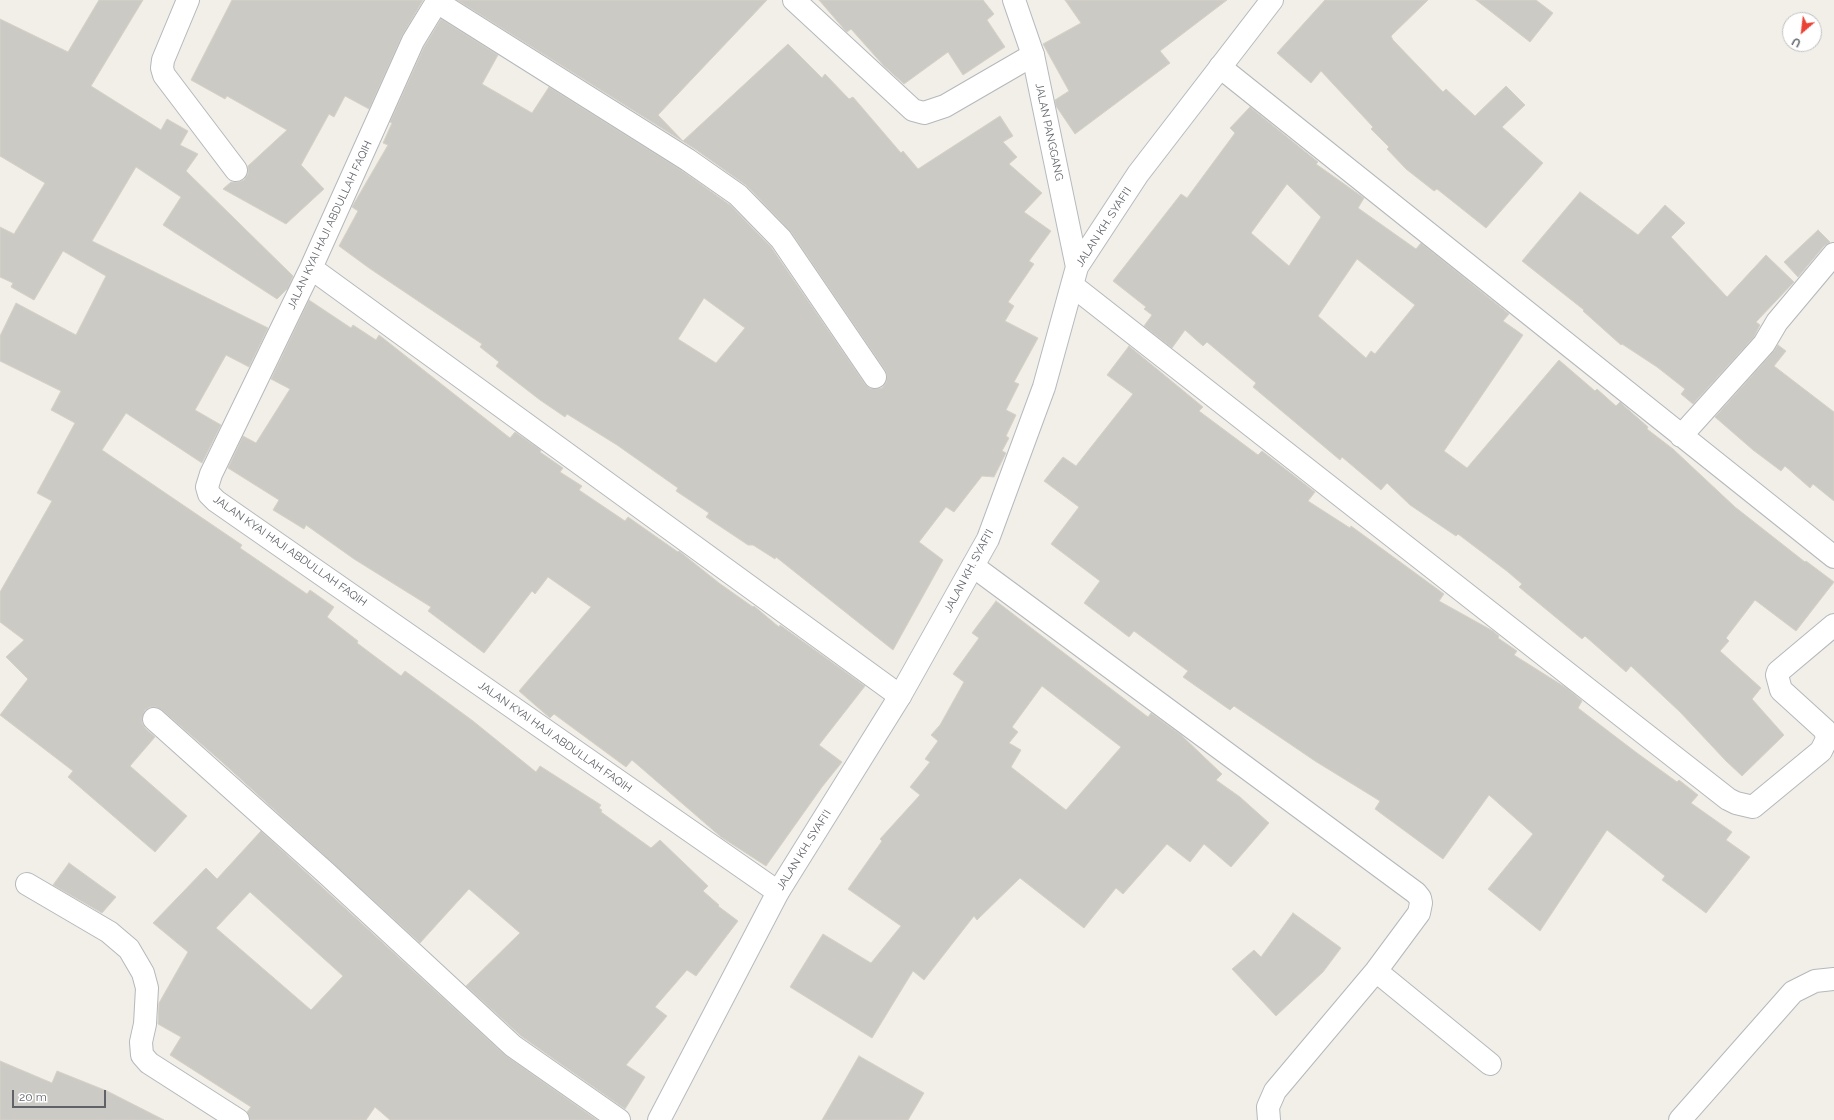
<!DOCTYPE html>
<style>
body{margin:0}
#map{position:relative;width:1834px;height:1120px;overflow:hidden;background:#f1efe8;font-family:Raleway,sans-serif}
canvas{display:block}
.north{position:absolute;left:1782px;top:12px;width:40px;height:40px;box-sizing:border-box;background:#fff;border:1px solid #bfc1c3;border-radius:50%;rotate:208deg;font-size:11px;font-weight:700;line-height:16px;text-align:center;color:#5f6368}
.north::after{content:'';display:block;margin:auto;width:14px;height:18px;background:#ea4335;clip-path:polygon(50% 0,100% 100%,50% 72%,0 100%)}
.scale{position:absolute;left:12px;top:1090px;width:94px;height:18px;box-sizing:border-box;border:2px solid #5f6368;border-top:0;padding-left:5px;font-size:12px;line-height:14px;white-space:nowrap;color:#5f6368;-webkit-text-stroke:3px #fff;paint-order:stroke}
</style>
<div id="map">
<canvas width="1834" height="1120"></canvas>
<div class="north">U</div>
<div class="scale">20 m</div>
</div>
<script>
const context = document.querySelector('canvas').getContext('2d');
context.lineJoin = 'round';
function fillPath(path, color) { context.fillStyle = color; context.fill(path, 'evenodd'); }
const poly = rows => new Path2D(rows.map(r => 'M' + r).join(''));
function trace(path, color, width, dash) { context.strokeStyle = color; context.lineWidth = width; context.lineCap = dash ? 'butt' : 'round'; context.setLineDash(dash || []); context.stroke(path); }
function label(font, color, halo, rows, align = 'center') {
  context.font = font + ' Raleway,sans-serif'; context.lineWidth = 3; context.setLineDash([]); context.textBaseline = 'middle'; context.strokeStyle = halo; context.fillStyle = color; for (const [text, x, y, turn = 0] of rows) {
    context.save(); context.translate(x, y); context.rotate((+turn || 0) * Math.PI / 180); context.textAlign = isNaN(turn) ? turn : align; if (halo) context.strokeText(text, 0, 0); context.fillText(text, 0, 0); context.restore();
  }
}
const building = poly([
 [99,0,143,0,91,86,161,130,167,119,188,131,180,145,198,154,186,171,293,276,288,288,277,299,163,225,181,197,136,167,92,241,268,328,249,367,226,355,195,410,221,425,202,463,126,413,102,450,242,545,240,548,307,594,310,590,334,607,327,617,358,641,357,643,401,676,405,671,473,721,536,772,540,766,601,805,599,808,602,810,601,812,651,848,660,840,708,886,703,891,719,905,718,906,738,921,696,976,687,970,655,1007,667,1016,626,1065,645,1077,625,1109,521,1036,466,986,520,933,469,889,420,943,222,762,162,710,156,707,150,707,145,710,142,717,142,723,145,728,155,737,130,766,187,816,155,852,68,777,73,771,0,715,28,679,6,657,24,640,0,622,0,592,52,501,37,493,75,423,51,410,61,391,0,361,0,336,16,303,76,335,106,276,63,251,34,300,11,287,13,283,0,277,0,227,14,234,45,183,0,156,0,19,68,52,99,0],
 [232,0,423,0,402,36,369,109,345,96,334,117,329,114,301,165,324,189,286,224,223,189,231,182,238,182,244,180,248,174,248,166,287,130,227,96,225,99,191,80,232,0],
 [457,0,767,0,658,115,683,141,788,44,822,78,825,74,849,99,853,97,901,153,903,151,918,169,1000,116,1013,136,1003,142,1017,157,1009,164,1042,193,1024,212,1051,231,1029,261,1034,264,1008,302,1014,306,1005,321,1038,338,1014,382,1019,384,1006,410,1016,415,1006,436,1009,438,1002,451,1006,453,994,477,982,476,954,512,946,507,919,542,943,560,893,650,776,557,775,559,753,545,748,545,706,517,709,513,676,491,678,488,617,445,567,414,565,417,540,400,496,366,499,362,480,347,482,344,369,268,339,246,358,211,352,207,388,145,383,143,392,123,390,122,424,47,441,19,498,55,482,84,532,113,549,87,681,170,730,205,771,247,865,384,869,388,876,389,882,388,886,383,887,376,885,370,791,232,747,186,695,149,457,0],
 [704,298,745,328,716,363,678,339,704,298],
 [819,0,983,0,994,14,987,20,1005,47,963,75,948,52,904,84,884,66,851,29,847,32,844,29,819,0],
 [1065,0,1227,0,1160,51,1170,63,1075,134,1056,106,1055,100,1069,91,1043,44,1081,23,1065,0],
 [1325,0,1428,0,1391,36,1393,40,1443,92,1446,89,1475,116,1506,86,1525,105,1502,127,1543,163,1486,228,1437,189,1434,191,1406,169,1387,149,1389,147,1371,129,1373,127,1321,71,1311,83,1277,53,1325,0],
 [1476,0,1536,0,1553,13,1530,42,1476,0],
 [1250,107,1318,162,1316,164,1364,198,1358,208,1416,249,1421,243,1509,314,1503,321,1523,335,1444,451,1467,468,1559,360,1595,391,1597,389,1616,406,1620,402,1622,404,1648,427,1647,429,1673,449,1735,507,1805,562,1806,561,1834,582,1796,631,1755,600,1726,638,1729,641,1720,651,1761,688,1752,699,1784,735,1742,776,1726,761,1680,712,1631,666,1626,672,1585,636,1582,639,1519,587,1522,584,1508,572,1458,534,1456,536,1410,505,1387,483,1381,490,1342,457,1340,460,1253,387,1256,383,1207,342,1203,346,1185,330,1172,348,1144,326,1152,315,1144,309,1146,307,1113,281,1181,194,1187,198,1235,133,1230,128,1250,107],
 [1287,184,1321,217,1289,266,1251,233,1287,184],
 [1357,259,1415,305,1375,354,1371,351,1366,358,1318,316,1357,259],
 [1580,192,1638,235,1665,205,1685,223,1671,237,1727,297,1766,255,1794,282,1756,322,1760,325,1754,337,1693,404,1681,394,1685,389,1657,367,1622,344,1621,345,1583,311,1584,310,1522,261,1580,192],
 [1818,230,1830,242,1824,246,1798,277,1784,262,1818,230],
 [309,300,351,328,353,325,376,340,379,335,510,438,515,432,541,450,540,452,563,468,560,472,582,486,579,490,625,521,628,517,678,552,679,551,719,583,753,607,754,606,779,627,780,625,865,686,819,745,842,762,822,787,766,866,721,837,632,760,626,767,554,714,550,718,519,691,591,607,548,577,535,594,532,591,484,653,428,611,431,607,354,559,306,525,304,529,273,510,279,500,228,468,243,436,256,443,290,389,271,379,309,300],
 [1778,345,1786,351,1774,366,1834,412,1834,501,1813,484,1810,488,1785,466,1781,471,1753,450,1715,417,1773,352,1778,345],
 [1129,346,1203,407,1199,411,1258,455,1262,451,1315,492,1308,501,1350,528,1351,526,1444,594,1439,601,1493,631,1499,636,1498,638,1517,651,1514,655,1568,689,1582,701,1578,708,1637,753,1677,782,1679,780,1698,795,1691,803,1732,832,1726,840,1750,857,1706,913,1662,880,1665,876,1607,830,1540,931,1488,889,1533,834,1489,795,1443,859,1375,809,1380,801,1315,761,1234,706,1230,710,1183,677,1188,671,1134,631,1129,637,1084,603,1100,581,1051,544,1079,507,1044,481,1063,457,1076,466,1133,394,1107,375,1129,346],
 [996,601,1148,717,1151,713,1181,735,1222,774,1216,780,1240,797,1269,823,1231,867,1204,844,1190,862,1167,844,1123,894,1116,888,1084,928,1020,878,977,920,974,916,924,980,913,971,872,1038,790,987,823,934,871,963,901,926,848,889,882,841,880,839,920,795,910,787,930,762,925,759,938,741,931,735,940,725,964,682,953,674,979,638,972,633,996,601],
 [1042,686,1121,747,1066,810,1011,767,1021,750,1009,743,1018,732,1012,727,1042,686],
 [261,831,505,1055,597,1120,390,1120,375,1107,366,1120,250,1120,247,1112,251,1107,170,1055,181,1037,158,1024,159,1003,188,952,153,923,206,868,217,879,261,831],
 [250,892,343,976,311,1010,216,928,250,892],
 [69,863,116,897,102,913,53,885,69,863],
 [1293,913,1341,948,1323,972,1276,1016,1232,969,1254,950,1261,957,1293,913],
 [859,1056,924,1093,908,1120,822,1120,859,1056],
 [0,1061,52,1083,57,1071,107,1091,164,1120,0,1120,0,1061]
]);
fillPath(building, '#cccac5');
trace(building, '#d6d1c6', 1);
const minor = poly([
 [188,0,163,60,162,68,164,75,236,170],
 [438,0,413,41,311,268,211,474,207,487,209,494,216,501,778,892],
 [794,0,913,110,924,113,945,106,1033,55],
 [437,2,688,160,738,195,781,239,875,377],
 [1220,67,1834,557],
 [311,268,900,696],
 [1073,286,1728,799,1736,803,1753,807,1821,751,1827,739,1825,730,1781,690,1777,675,1778,672,1834,625],
 [1681,436,1764,344,1777,322,1834,254],
 [973,566,1416,893,1420,898,1421,903,1419,913,1376,971,1275,1091,1268,1107,1269,1120],
 [154,719,325,872,513,1046,619,1120],
 [27,884,109,932,129,949,143,973,147,988,145,1024,141,1042,142,1055,149,1063,238,1120],
 [1376,971,1490,1064],
 [1680,1120,1793,992,1815,981,1834,979]
]);
const secondary = poly([
 [1014,0,1033,55,1077,267],
 [659,1120,778,892,900,696,988,539,1044,387,1077,267,1138,174,1272,0]
]);
trace(minor, '#b5b8bc', 24);
trace(secondary, '#b6babf', 24);
trace(minor, '#fff', 22);
trace(secondary, '#fff', 22);
label('11px', '#5f6368', '#fff', [
 ["JALAN PANGGANG",1049,132,78],
 ["JALAN KYAI HAJI ABDULLAH FAQIH",330,225,-65],
 ["JALAN KH. SYAFI'I",1104,227,-57],
 ["JALAN KYAI HAJI ABDULLAH FAQIH",290,551,35],
 ["JALAN KH. SYAFI'I",969,571,-62],
 ["JALAN KYAI HAJI ABDULLAH FAQIH",555,737,35],
 ["JALAN KH. SYAFI'I",804,850,-58]
]);
</script>
